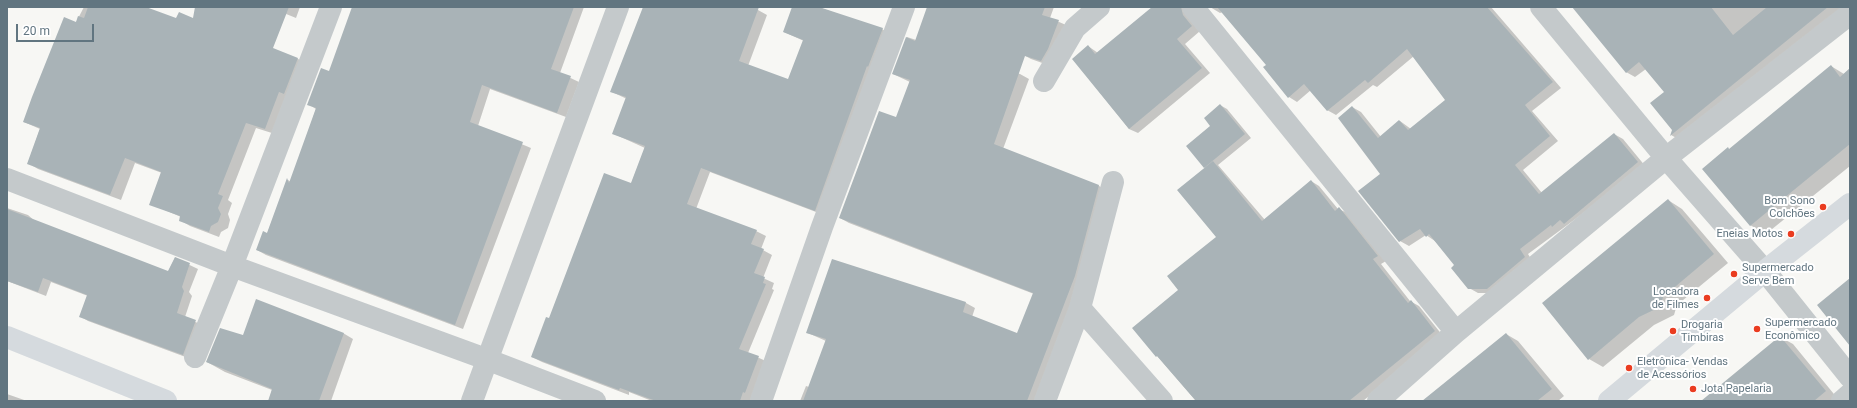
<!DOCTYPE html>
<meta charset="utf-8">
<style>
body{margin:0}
#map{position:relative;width:1857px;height:408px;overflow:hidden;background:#f7f7f4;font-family:Roboto,sans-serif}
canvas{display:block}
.frame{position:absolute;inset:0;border:8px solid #617580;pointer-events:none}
.scale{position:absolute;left:16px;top:24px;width:78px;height:18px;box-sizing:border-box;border:2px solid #617580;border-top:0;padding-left:5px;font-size:12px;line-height:14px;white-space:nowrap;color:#617580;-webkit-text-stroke:3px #fff;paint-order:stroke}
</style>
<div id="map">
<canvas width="1857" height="408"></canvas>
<div class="frame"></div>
<div class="scale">20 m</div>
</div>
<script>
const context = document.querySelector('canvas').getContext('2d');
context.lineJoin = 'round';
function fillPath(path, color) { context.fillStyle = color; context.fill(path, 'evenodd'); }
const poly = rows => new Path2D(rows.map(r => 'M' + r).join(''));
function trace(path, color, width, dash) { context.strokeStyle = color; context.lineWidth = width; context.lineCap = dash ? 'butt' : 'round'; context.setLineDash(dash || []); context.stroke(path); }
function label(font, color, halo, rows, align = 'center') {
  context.font = font + ' Roboto,sans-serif'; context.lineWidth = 4; context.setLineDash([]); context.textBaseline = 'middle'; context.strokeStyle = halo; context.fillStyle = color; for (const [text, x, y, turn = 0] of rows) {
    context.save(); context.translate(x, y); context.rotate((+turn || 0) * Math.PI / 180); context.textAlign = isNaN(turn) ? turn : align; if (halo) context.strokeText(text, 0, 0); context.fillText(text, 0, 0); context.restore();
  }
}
fillPath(poly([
 [84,7,143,7,177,20,179,14,298,59,308,64,275,134,256,128,228,200,232,203,228,214,230,220,228,228,221,232,219,237,190,226,180,220,181,217,151,204,162,173,135,163,121,200,38,169,28,163,40,129,24,122],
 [269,7,300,7,296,18],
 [353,7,584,7,560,73,579,82,566,117,490,89,478,126,531,148,463,329,266,255,257,250,267,234,288,180,291,182,316,109,308,104,339,74],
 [644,7,751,7,758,10,767,15,748,66,789,81,804,41,784,32,793,7,818,7,882,29,891,35,824,215,710,172,696,209,756,231,766,236,761,249,772,255,763,278,774,283,772,289,774,290,748,353,768,362,757,401,652,401,629,392,629,395,542,362,532,357,549,319,631,184,645,148,614,134,627,99,612,92],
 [935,7,1054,7,1050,18,1066,25,1048,65,1031,59],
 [1153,7,1190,7,1200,31,1185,44,1210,73,1138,133,1129,129,1073,59,1088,46,1098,53],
 [1210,7,1491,7,1561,88,1532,111,1558,141,1523,170,1542,193,1614,134,1623,139,1646,167,1528,254,1533,262,1495,293,1478,293,1469,288,1456,265,1435,241,1426,235,1409,246,1400,241,1360,192,1381,174,1352,107,1361,112,1381,137,1400,121,1411,129,1447,100,1414,56,1377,87,1373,85,1336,115,1327,110,1311,90,1297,102,1289,97,1267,65,1223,12,1220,13],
 [1584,7,1843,7,1680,140,1671,135,1673,130,1665,92,1646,69,1635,77,1626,72],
 [907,37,1020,74,1029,79,1003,149,1099,186,1108,191,1043,401,800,401,806,386,809,387,826,341,808,333,833,260,966,303,975,308,972,317,1018,334,1034,294,849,223,840,218,897,118,910,82,893,74],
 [1831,66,1844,74,1850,69,1850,166,1766,234,1750,225,1730,150],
 [1220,105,1227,109,1251,138,1218,165,1265,220,1311,181,1319,186,1338,209,1348,213,1386,261,1381,264,1410,301,1419,306,1443,336,1363,401,1196,401,1133,328,1179,290,1217,237,1205,167,1211,126],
 [1668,200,1682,209,1728,263,1677,305,1674,315,1654,325,1603,367,1589,359],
 [7,208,28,215,35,221,168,272,175,258,198,269,189,292,192,296,185,317,204,326,191,359,88,321,80,316,88,296,51,282,46,296,7,281],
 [343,333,353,339,331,401,269,401,272,390,225,372,207,362,243,336],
 [1506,334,1518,341,1564,396,1558,401,1423,401],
 [1780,337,1793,344,1838,399,1836,401,1702,401],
 [7,394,27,401,7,401]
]), '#0003');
fillPath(poly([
 [88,7,146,7,176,18,179,12,193,18,195,7,289,7,273,48,298,58,284,94,279,92,265,129,246,123,218,194,223,196,218,208,221,214,218,222,211,226,209,232,179,221,180,216,149,205,161,172,125,158,110,195,27,164,40,128,23,122,32,97,64,17,76,22,78,16,84,18],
 [352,7,574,7,551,69,571,76,557,113,482,85,470,122,523,142,455,325,256,250,263,231,267,233,287,178,289,183,316,108,307,105,321,68,329,71],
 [643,7,759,7,739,61,788,79,803,40,783,32,792,7,819,7,883,28,868,67,867,66,815,211,701,168,687,204,757,230,751,244,764,249,754,273,765,277,763,283,766,284,739,349,759,356,745,393,743,392,740,401,656,401,620,388,619,390,531,357,546,317,549,318,604,173,631,183,645,146,612,134,626,97,610,92],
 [927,7,1045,7,1042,15,1059,20,1048,49,1041,61,1025,56,994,144,1099,185,1075,276,1027,401,803,401,826,339,806,333,832,259,966,302,963,312,1017,333,1033,293,839,218,879,111,896,117,910,80,892,74,906,37,915,41],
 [1152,7,1181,7,1183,15,1192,26,1177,39,1202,68,1129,129,1072,59,1088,45,1095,54],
 [1217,7,1487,7,1553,82,1525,105,1550,136,1515,165,1539,194,1614,133,1638,162,1564,224,1560,220,1552,227,1551,225,1520,249,1525,257,1487,289,1468,289,1451,268,1454,265,1429,234,1426,237,1420,229,1399,242,1358,191,1380,174,1338,118,1352,106,1378,138,1399,120,1408,130,1445,100,1407,49,1368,83,1365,80,1327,111,1304,84,1288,98,1263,67,1266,65],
 [1572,7,1711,7,1733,35,1767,7,1828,7,1670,136,1672,130,1650,103,1664,92,1639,62,1626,73],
 [1831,65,1840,77,1850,68,1850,144,1750,226,1702,169,1728,147,1729,149],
 [1220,104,1245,134,1204,168,1186,146,1210,126,1204,118],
 [1213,161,1262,221,1311,180,1335,211,1339,207,1378,256,1373,259,1408,303,1411,300,1435,331,1349,401,1196,401,1157,356,1156,357,1132,328,1178,290,1167,276,1216,237,1177,190],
 [1668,199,1714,254,1663,297,1660,307,1639,317,1588,360,1542,303],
 [7,209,168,271,175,257,190,263,182,287,184,291,177,313,196,320,183,355,79,317,87,295,43,278,38,292,7,281],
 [1850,278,1850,346,1817,305],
 [256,299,344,333,319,401,268,401,272,389,206,362,220,328,243,335],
 [1506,333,1552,389,1537,401,1422,401],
 [1780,336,1826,391,1814,401,1701,401]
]), '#a9b3b7');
trace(poly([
 [1193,7,1456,332,1666,158,1850,14],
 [1541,7,1666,158,1765,271,1850,377],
 [1044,81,1075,28,1099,7],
 [7,179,232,266,486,359,595,401],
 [1080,308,1162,401],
 [195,357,232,266,331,7],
 [472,401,618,7],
 [761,401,822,227,904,7],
 [1045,401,1080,308,1113,182],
 [1378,401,1456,332],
 [1842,401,1850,394]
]), '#c4c9cb', 22);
trace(poly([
 [7,337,166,401],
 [1609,401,1765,271,1850,204]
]), '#d5dade', 22);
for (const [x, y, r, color] of [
 [1823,207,4,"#ea3c20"],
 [1791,234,4,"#ea3c20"],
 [1734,274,4,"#ea3c20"],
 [1707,298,4,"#ea3c20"],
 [1757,329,4,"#ea3c20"],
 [1673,331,4,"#ea3c20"],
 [1629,368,4,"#ea3c20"],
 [1693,389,4,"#ea3c20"]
]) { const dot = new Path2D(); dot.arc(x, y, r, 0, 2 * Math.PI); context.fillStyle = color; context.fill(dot); trace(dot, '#fff', 1.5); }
label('11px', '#617580', '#fff', [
 ["Bom Sono",1815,201,"right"],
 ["Colchões",1815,214,"right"],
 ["Eneias Motos",1783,234,"right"],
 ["Supermercado",1742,268],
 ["Serve Bem",1742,281],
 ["Locadora",1699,292,"right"],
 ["de Filmes",1699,305,"right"],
 ["Supermercado",1765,323],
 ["Econômico",1765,336],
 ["Drogaria",1681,325],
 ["Timbiras",1681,338],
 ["Eletrônica- Vendas",1637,362],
 ["de Acessórios",1637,375],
 ["Jota Papelaria",1701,389]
], 'left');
</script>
